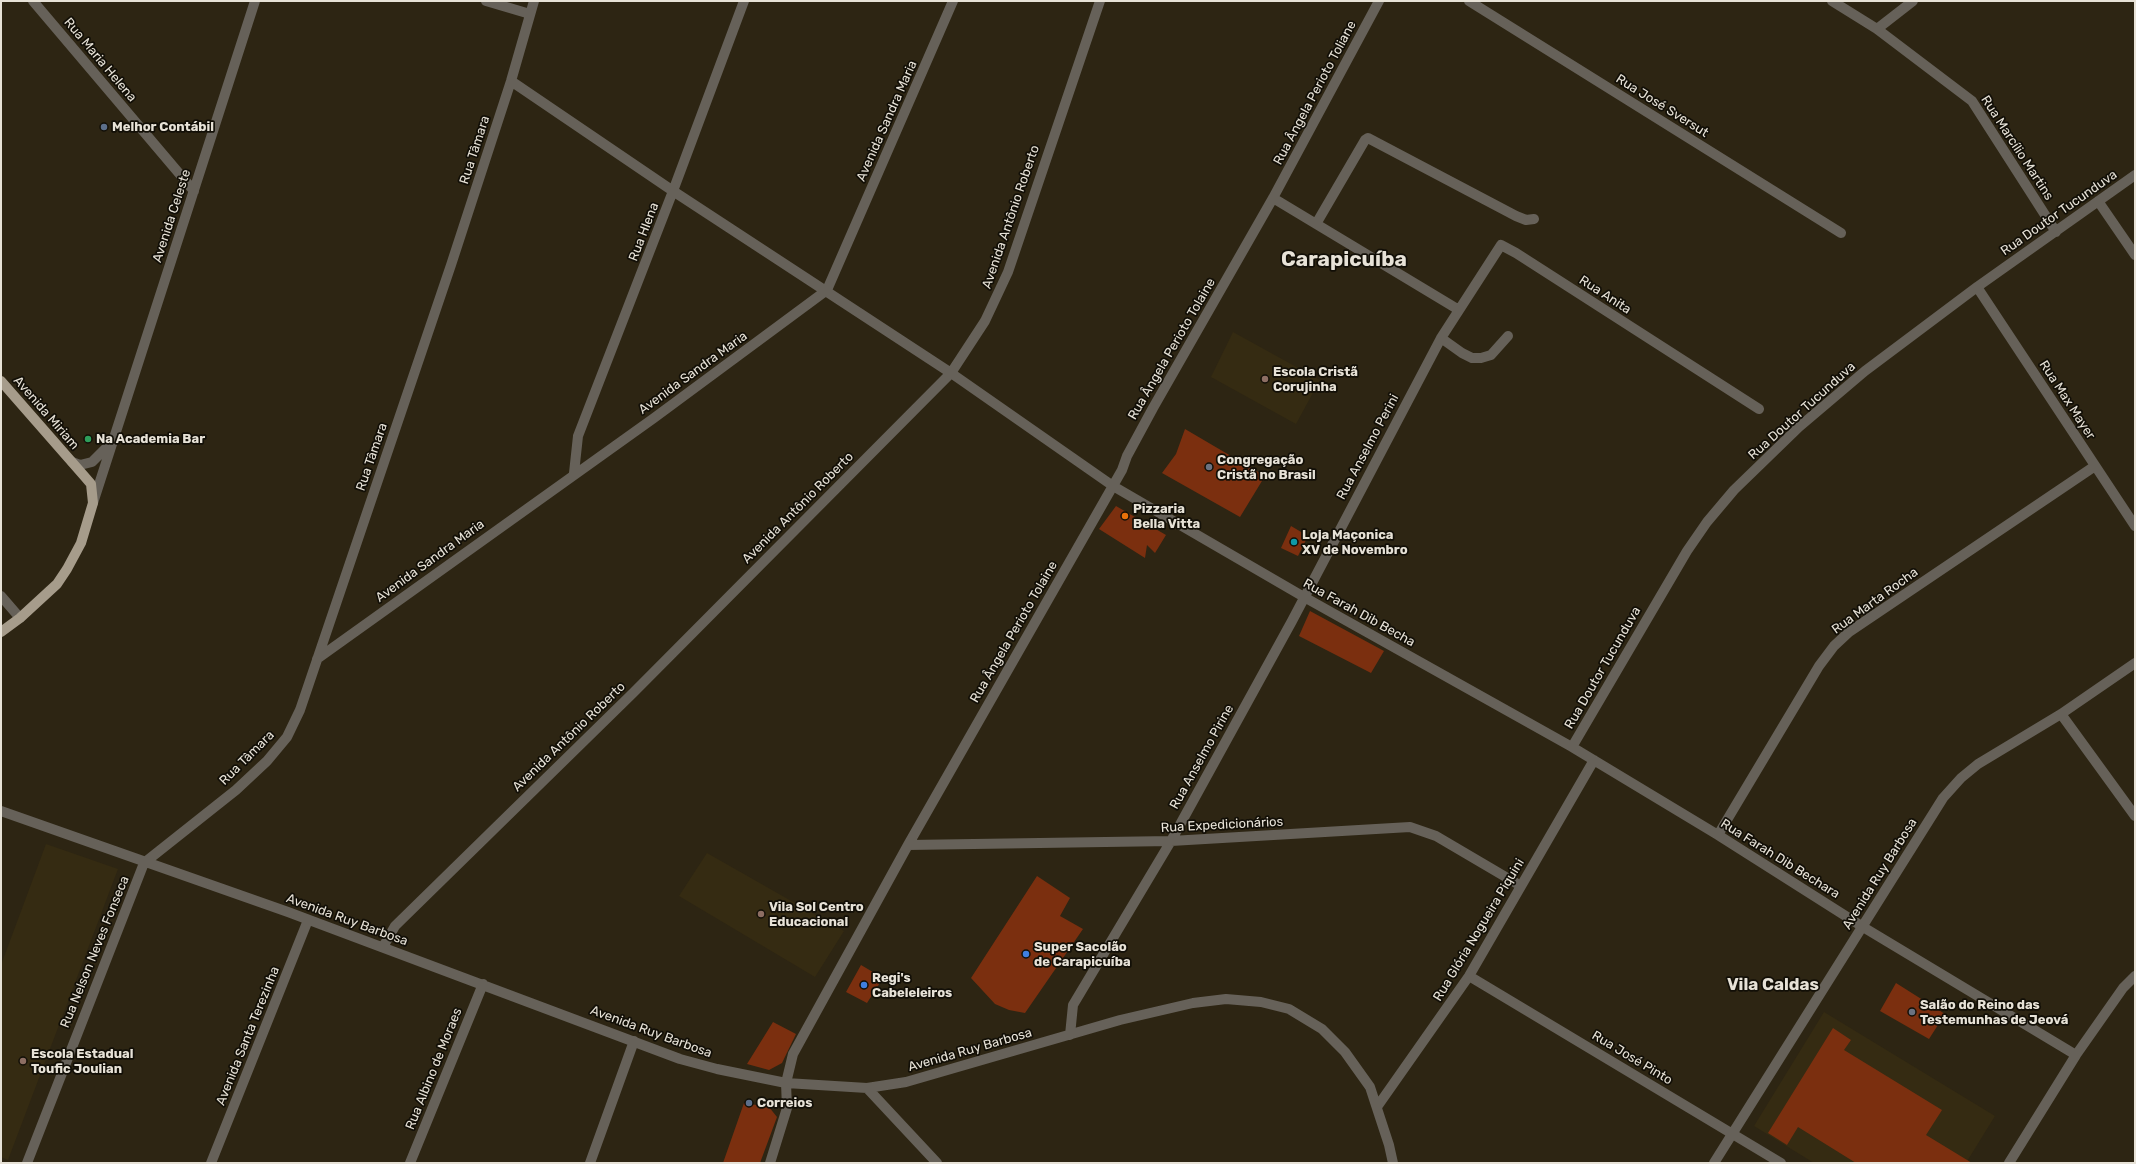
<!DOCTYPE html>
<meta charset="utf-8">
<style>
body{margin:0}
#map{position:relative;width:2136px;height:1164px;overflow:hidden;background:#2d2513;font-family:Rubik,sans-serif}
canvas{display:block}
.frame{position:absolute;inset:0;border:2px solid #e7e2d7;pointer-events:none}
</style>
<div id="map">
<canvas width="2136" height="1164"></canvas>
<div class="frame"></div>
</div>
<script>
const context = document.querySelector('canvas').getContext('2d');
context.lineJoin = 'round';
function fillPath(path, color) { context.fillStyle = color; context.fill(path, 'evenodd'); }
const poly = rows => new Path2D(rows.map(r => 'M' + r).join(''));
function trace(path, color, width, dash) { context.strokeStyle = color; context.lineWidth = width; context.lineCap = dash ? 'butt' : 'round'; context.setLineDash(dash || []); context.stroke(path); }
function label(font, color, halo, rows, align = 'center') {
  context.font = font + ' Rubik,sans-serif'; context.lineWidth = 3.5; context.setLineDash([]); context.textBaseline = 'middle'; context.strokeStyle = halo; context.fillStyle = color; for (const [text, x, y, turn = 0] of rows) {
    context.save(); context.translate(x, y); context.rotate((+turn || 0) * Math.PI / 180); context.textAlign = isNaN(turn) ? turn : align; if (halo) context.strokeText(text, 0, 0); context.fillText(text, 0, 0); context.restore();
  }
}
fillPath(poly([
 [1233,332,1320,380,1296,424,1211,377],
 [46,844,118,869,8,1160,1,1157,1,965],
 [707,853,844,931,815,977,679,896],
 [1824,1012,1995,1116,1966,1163,1814,1163,1754,1126]
]), '#352b12');
fillPath(poly([
 [1185,429,1265,476,1240,517,1162,473,1176,454],
 [1116,506,1166,535,1155,553,1147,545,1145,558,1099,529],
 [1291,526,1308,536,1298,556,1281,548],
 [1310,611,1384,651,1371,673,1299,636],
 [1037,876,1070,898,1060,916,1083,929,1025,1013,1009,1010,995,1004,971,978],
 [861,965,883,978,867,1003,846,992],
 [1896,983,1945,1014,1929,1039,1880,1011],
 [773,1022,796,1034,782,1063,769,1070,747,1064],
 [1833,1028,1851,1040,1844,1050,1942,1110,1926,1135,1972,1163,1856,1163,1798,1127,1787,1145,1768,1133],
 [744,1103,769,1107,777,1117,760,1163,723,1163]
]), '#7b2f0f');
trace(poly([
 [33,1,194,191],
 [486,1,530,14],
 [1469,1,1841,233],
 [1832,1,1877,29,1972,101,2056,232],
 [1877,29,1913,1],
 [511,81,673,191,951,373,1113,486,1304,597,1572,747,1718,835,1863,927,2076,1055],
 [1273,198,1459,310],
 [2098,201,2135,255],
 [1316,224,1365,140,1368,138,1516,216,1526,220,1534,219],
 [1977,287,2135,526],
 [1441,338,1462,353,1472,358,1481,358,1491,355,1508,336],
 [72,462,80,465,92,462,108,446],
 [574,473,578,436,673,191,744,1],
 [93,503,255,1],
 [1,596,20,618],
 [317,659,654,418,827,290,953,1],
 [2061,714,2135,816],
 [1572,747,1687,551,1707,522,1734,490,1799,427,1865,371,1977,287,2135,175],
 [1,811,288,912,680,1059,717,1069,786,1083,867,1088,906,1082,1120,1020,1193,1003,1226,999,1261,1002,1289,1009,1322,1029,1345,1052,1370,1087,1389,1145,1393,1163],
 [1718,835,1819,666,1834,646,1849,632,2095,466],
 [908,845,1171,841,1410,827,1436,836,1521,886],
 [144,863,236,790,267,761,287,737,300,710,451,265,511,81,534,1],
 [383,947,395,926,633,693,951,373,985,321,1008,272,1100,1],
 [1469,976,1781,1163],
 [1070,1035,1073,1005,1171,841,1292,621,1441,338,1501,245,1516,253,1759,409],
 [867,1088,937,1163],
 [1377,1107,1469,976,1594,760],
 [27,1163,144,863],
 [211,1163,308,920],
 [410,1163,483,984],
 [590,1163,634,1041],
 [770,1163,787,1108,786,1083,793,1054,908,845,1122,470,1127,456,1153,408,1273,198,1379,1],
 [1714,1163,1943,798,1961,778,1978,764,2061,714,2135,663],
 [2009,1163,2076,1055,2123,988,2135,976]
]), '#666159', 10);
trace(poly([
 [1,381,85,477,91,484,93,503,81,543,67,569,57,584,20,618,1,632]
]), '#a69c8b', 10);
for (const [x, y, r, color] of [
 [104,127,4,"#5c6f8a"],
 [1265,379,4,"#8d6e63"],
 [88,439,4,"#2e9e5b"],
 [1209,467,4,"#6b7280"],
 [1125,516,4,"#e8710a"],
 [1294,542,4,"#0f9aa8"],
 [761,914,4,"#8d6e63"],
 [1026,954,4,"#3f7fe0"],
 [864,985,4,"#3f7fe0"],
 [1912,1012,4,"#6b7280"],
 [23,1061,4,"#8d6e63"],
 [749,1103,4,"#5c6f8a"]
]) { const dot = new Path2D(); dot.arc(x, y, r, 0, 2 * Math.PI); context.fillStyle = color; context.fill(dot); trace(dot, '#120f07', 1.5); }
label('13px', '#e7e2d7', '#120f07', [
 ["Rua Maria Helena",100,60,50],
 ["Rua Ângela Perioto Toliane",1315,93,-62],
 ["Rua José Sversut",1662,106,32],
 ["Avenida Sandra Maria",887,121,-66],
 ["Rua Marcílio Martins",2017,148,57],
 ["Rua Tâmara",475,150,-72],
 ["Rua Doutor Tucunduva",2059,213,-35],
 ["Avenida Celeste",172,216,-72],
 ["Avenida Antônio Roberto",1011,217,-71],
 ["Rua Hlena",644,232,-69],
 ["Rua Anita",1605,295,33],
 ["Rua Ângela Perioto Tolaine",1172,349,-60],
 ["Avenida Sandra Maria",693,373,-36],
 ["Rua Max Mayer",2067,400,57],
 ["Rua Doutor Tucunduva",1802,411,-42],
 ["Avenida Miriam",46,413,49],
 ["Rua Anselmo Perini",1368,447,-62],
 ["Rua Tâmara",372,457,-71],
 ["Avenida Antônio Roberto",798,508,-45],
 ["Avenida Sandra Maria",430,561,-36],
 ["Rua Marta Rocha",1875,601,-36],
 ["Rua Farah Dib Becha",1359,613,29],
 ["Rua Ângela Perioto Tolaine",1014,632,-60],
 ["Rua Doutor Tucunduva",1603,668,-60],
 ["Avenida Antônio Roberto",569,737,-44],
 ["Rua Anselmo Pirine",1202,757,-61],
 ["Rua Tâmara",247,758,-45],
 ["Rua Expedicionários",1222,825,-3],
 ["Rua Farah Dib Bechara",1780,859,32],
 ["Avenida Ruy Barbosa",1880,874,-58],
 ["Avenida Ruy Barbosa",347,920,20],
 ["Rua Glória Nogueira Piquini",1479,930,-59],
 ["Rua Nelson Neves Fonseca",95,952,-68],
 ["Avenida Ruy Barbosa",651,1032,20],
 ["Avenida Santa Terezinha",248,1036,-68],
 ["Avenida Ruy Barbosa",970,1050,-16],
 ["Rua José Pinto",1632,1058,31],
 ["Rua Albino de Moraes",434,1069,-68]
]);
label('bold 13px', '#e7e2d7', '#120f07', [
 ["Melhor Contábil",112,127],
 ["Escola Cristã",1273,372],
 ["Corujinha",1273,387],
 ["Na Academia Bar",96,439],
 ["Congregação",1217,460],
 ["Cristã no Brasil",1217,475],
 ["Pizzaria",1133,509],
 ["Bella Vitta",1133,524],
 ["Loja Maçonica",1302,535],
 ["XV de Novembro",1302,550],
 ["Vila Sol Centro",769,907],
 ["Educacional",769,922],
 ["Super Sacolão",1034,947],
 ["de Carapicuíba",1034,962],
 ["Regi's",872,978],
 ["Cabeleleiros",872,993],
 ["Salão do Reino das",1920,1005],
 ["Testemunhas de Jeová",1920,1020],
 ["Escola Estadual",31,1054],
 ["Toufic Joulian",31,1069],
 ["Correios",757,1103]
], 'left');
label('bold 17px', '#e7e2d7', '#120f07', [
 ["Vila Caldas",1773,985]
]);
label('bold 21px', '#e7e2d7', '#120f07', [
 ["Carapicuíba",1344,260]
]);
</script>
